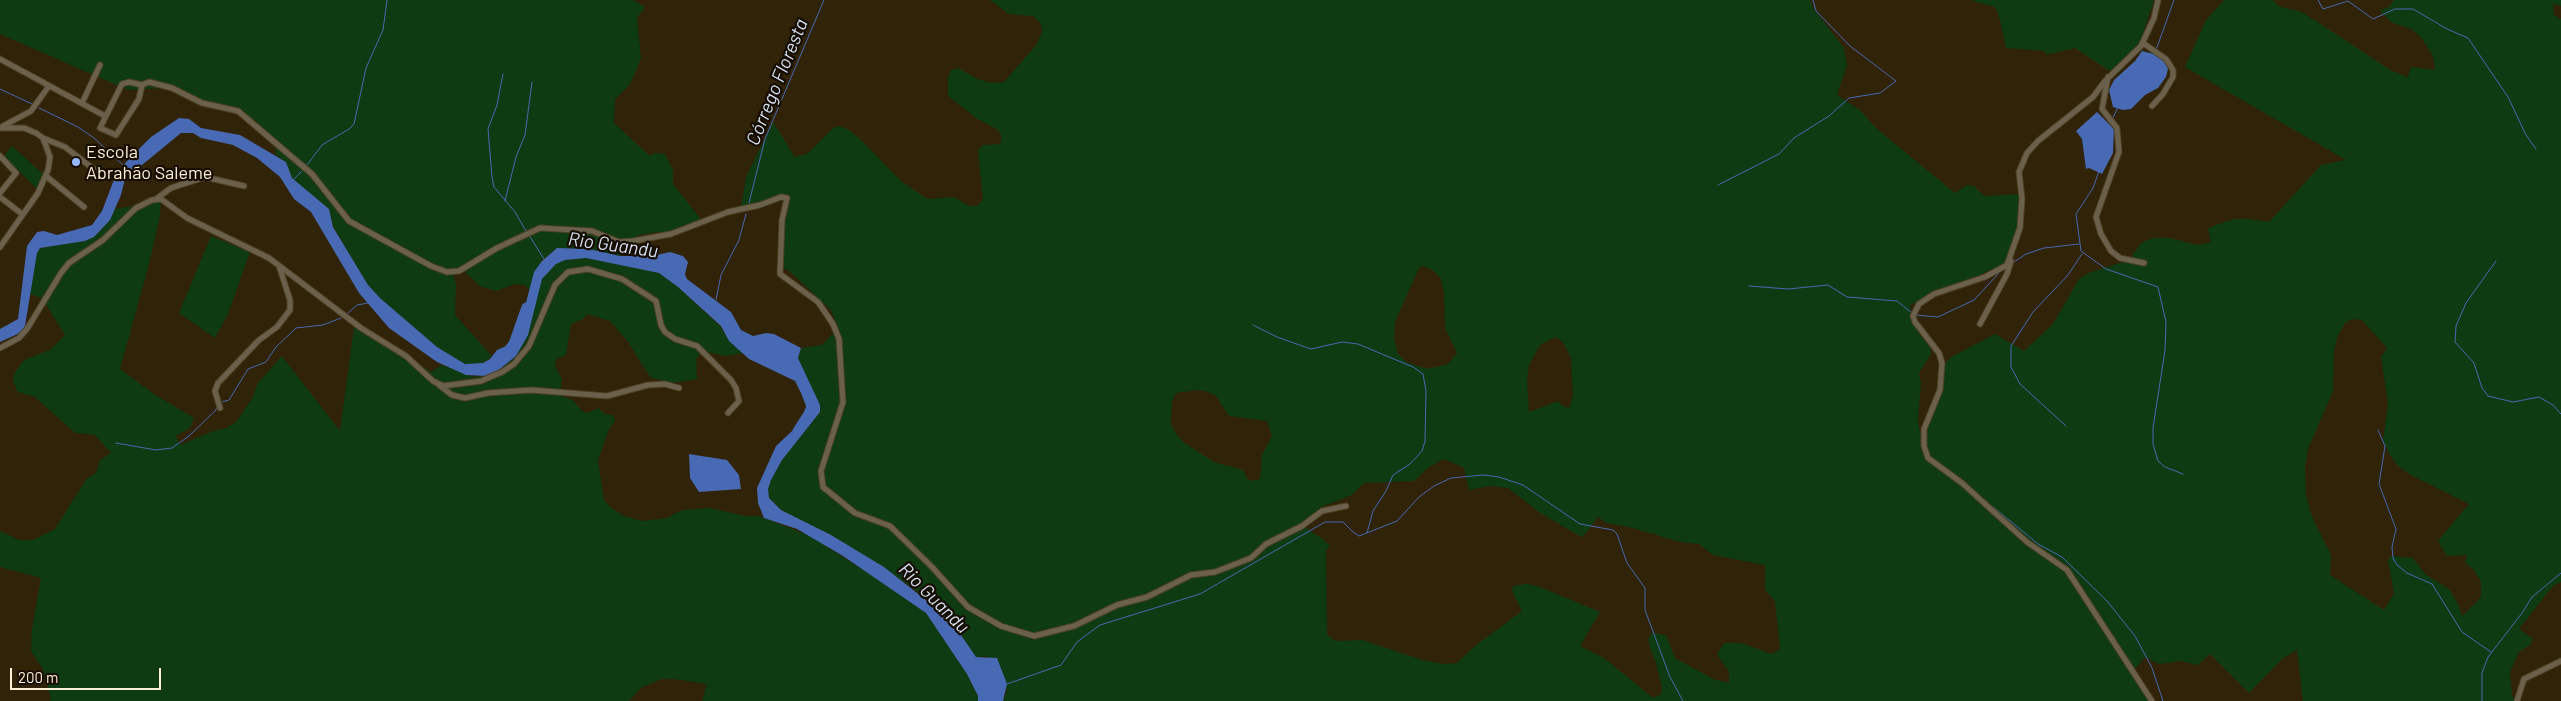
<!DOCTYPE html>
<meta charset="utf-8">
<style>
body{margin:0}
#map{position:relative;width:2561px;height:701px;overflow:hidden;background:#302308;font-family:Barlow,sans-serif}
canvas{display:block}
.scale{position:absolute;left:10px;top:668px;width:151px;height:22px;box-sizing:border-box;border:2px solid #fef0d6;border-top:0;padding-left:6px;font-size:15px;line-height:18px;white-space:nowrap;color:#fef0d6;-webkit-text-stroke:4px #160d00;paint-order:stroke}
</style>
<div id="map">
<canvas width="2561" height="701"></canvas>
<div class="scale">200 m</div>
</div>
<script>
const context = document.querySelector('canvas').getContext('2d');
context.lineJoin = 'round';
function fillPath(path, color) { context.fillStyle = color; context.fill(path, 'evenodd'); }
const poly = rows => new Path2D(rows.map(r => 'M' + r).join(''));
function trace(path, color, width, dash) { context.strokeStyle = color; context.lineWidth = width; context.lineCap = dash ? 'butt' : 'round'; context.setLineDash(dash || []); context.stroke(path); }
function label(font, color, halo, rows, align = 'center') {
  context.font = font + ' Barlow,sans-serif'; context.lineWidth = 4.5; context.setLineDash([]); context.textBaseline = 'middle'; context.strokeStyle = halo; context.fillStyle = color; for (const [text, x, y, turn = 0] of rows) {
    context.save(); context.translate(x, y); context.rotate((+turn || 0) * Math.PI / 180); context.textAlign = isNaN(turn) ? turn : align; if (halo) context.strokeText(text, 0, 0); context.fillText(text, 0, 0); context.restore();
  }
}
fillPath(poly([
 [0,0,633,0,645,7,637,18,641,59,630,84,615,100,614,123,650,156,655,153,665,154,673,170,673,184,703,222,670,238,659,232,638,235,630,250,620,256,589,249,557,248,542,260,529,290,525,285,515,284,496,291,480,286,464,271,453,274,456,284,455,315,492,356,483,363,465,364,437,347,380,298,368,285,333,226,329,209,292,178,286,162,276,155,275,142,237,111,162,88,128,90,0,34],
 [990,0,1810,0,1813,8,1844,48,1847,65,1837,95,1861,111,1877,129,1955,193,1967,185,1974,186,1984,196,2020,194,2017,231,2009,262,1910,305,1913,325,1931,349,1931,354,1919,373,1921,384,1918,419,1920,434,1927,424,1938,393,1940,369,1951,357,1995,334,2024,351,2053,324,2079,279,2088,273,2129,260,2141,243,2153,238,2170,238,2197,245,2211,242,2208,229,2215,225,2235,219,2249,219,2269,222,2321,165,2346,160,2185,67,2206,20,2224,0,2273,0,2278,6,2302,12,2392,71,2408,77,2411,67,2435,70,2433,56,2421,37,2411,29,2391,22,2380,11,2390,6,2394,0,2561,0,2561,6,2553,4,2554,15,2561,19,2561,582,2553,586,2519,629,2533,639,2530,645,2519,652,2510,672,2512,696,2516,701,2303,701,2297,650,2282,659,2249,693,2210,654,2198,665,2181,661,2159,664,2145,657,2132,673,2150,701,1003,701,1007,690,987,656,976,657,950,619,940,609,884,567,831,535,781,510,769,498,768,489,771,480,782,460,820,412,820,405,798,358,801,348,822,345,836,330,837,324,831,310,788,270,777,266,785,200,756,209,741,207,746,177,773,122,795,157,808,153,833,128,840,126,849,130,862,141,901,181,927,199,954,197,969,206,977,206,983,200,978,150,983,145,1000,144,1002,137,998,130,976,118,948,96,948,78,951,70,958,68,978,79,991,83,1004,82,1037,44,1042,32,1041,24,1033,16,1009,14],
 [1422,266,1433,270,1441,279,1444,293,1445,328,1457,353,1448,364,1428,369,1408,363,1398,354,1394,338,1395,322,1419,268],
 [2352,319,2362,320,2387,348,2381,357,2388,403,2383,441,2390,455,2398,466,2411,475,2469,504,2438,541,2447,556,2467,555,2465,563,2472,568,2481,581,2481,597,2462,616,2459,606,2450,590,2425,574,2413,558,2390,556,2388,560,2394,593,2384,610,2330,575,2331,555,2313,519,2306,496,2305,467,2308,449,2333,391,2334,351,2338,335,2345,323],
 [1555,337,1562,341,1571,358,1573,396,1569,408,1563,406,1558,401,1529,412,1527,381,1529,365,1540,345],
 [1197,390,1206,391,1216,396,1229,416,1267,421,1272,436,1262,455,1260,479,1251,481,1248,480,1243,470,1214,462,1183,442,1177,435,1171,424,1172,401,1176,393],
 [1444,459,1464,468,1469,490,1490,486,1508,488,1540,513,1578,535,1583,537,1598,517,1606,523,1629,527,1680,542,1699,544,1713,555,1765,565,1765,590,1775,601,1780,649,1772,654,1741,643,1724,643,1717,654,1729,672,1729,683,1713,679,1675,658,1666,635,1652,633,1648,639,1651,651,1656,663,1662,688,1661,694,1653,698,1604,658,1580,646,1600,612,1540,587,1527,584,1513,586,1512,591,1522,611,1475,646,1457,663,1443,664,1422,660,1362,640,1336,641,1327,635,1326,550,1330,546,1323,539,1301,525,1321,507,1352,495,1364,483,1414,481,1429,467],
 [1970,0,2154,0,2140,43,2111,72,2075,48,2046,55,2045,51,2006,48,1999,16,1995,7],
 [12,146,44,175,37,189,4,156],
 [161,194,160,216,148,268,120,369,154,394,194,418,190,428,176,436,180,445,213,431,226,428,236,422,253,397,258,383,282,356,340,431,354,327,378,339,431,372,442,365,473,377,487,376,495,373,516,356,542,279,556,264,565,260,586,258,659,273,678,287,721,327,729,341,743,353,725,356,703,351,696,359,697,379,671,383,650,377,628,342,610,321,587,314,583,319,571,324,566,355,556,359,555,366,562,379,560,395,574,401,581,410,587,413,599,408,604,414,613,415,615,421,608,431,598,461,604,500,611,508,624,516,642,521,667,518,682,510,710,508,745,516,759,516,810,536,890,587,926,613,967,674,978,697,978,701,702,701,707,684,674,679,661,679,641,688,629,701,49,701,51,699,43,669,31,651,32,629,41,578,0,567,0,531,19,540,33,540,55,529,87,478,96,473,100,460,111,453,95,435,75,433,35,397,18,392,13,382,14,374,24,360,50,350,65,335,42,298,29,294,37,253,40,248,85,241,94,237,110,220,115,209,138,205],
 [211,236,250,252,228,314,215,338,179,313]
]), '#0f3b12');
fillPath(poly([
 [2142,51,2154,54,2165,60,2168,69,2166,77,2158,88,2145,95,2131,109,2123,110,2113,107,2109,90,2114,80,2135,61],
 [2097,112,2114,129,2113,153,2102,174,2089,168,2086,169,2082,139,2076,131],
 [179,118,189,119,201,128,240,135,286,162,292,178,329,209,333,227,368,285,380,298,437,347,465,364,483,363,490,359,497,350,513,343,518,333,534,272,542,261,557,248,589,249,620,256,652,256,670,252,683,256,688,262,685,274,687,279,731,312,741,330,753,336,766,333,774,334,801,348,798,358,820,405,820,412,782,460,771,480,768,489,769,498,781,510,831,535,884,567,950,619,976,657,997,658,1007,684,1003,701,978,701,978,696,967,674,926,613,843,556,797,529,764,518,758,503,757,488,776,446,806,418,808,411,801,393,795,381,749,359,729,341,721,326,678,287,659,273,586,258,565,260,556,264,542,279,528,335,516,356,495,373,487,376,466,375,437,362,389,328,359,293,311,212,294,199,280,177,257,158,233,145,201,138,193,133,181,133,125,179,121,195,110,220,94,237,85,241,40,248,37,253,25,326,22,332,0,342,0,329,18,319,27,246,37,232,44,231,57,235,92,225,102,211,113,182,126,162,151,137],
 [689,454,727,460,739,475,741,489,699,492,690,478]
]), '#4869b3');
trace(poly([
 [2318,0,2323,9,2348,1,2373,19,2395,9,2413,9,2447,29,2468,38,2508,97,2526,135,2536,149],
 [2156,50,2174,0],
 [503,74,497,105,488,129,492,177,494,187,515,212,526,231],
 [0,89,32,104],
 [39,108,78,127,94,138,123,165],
 [2112,120,2118,107],
 [307,165,322,145,349,129,354,124,366,68,383,30,387,0],
 [2099,171,2093,188,2076,214,2081,251,2106,269,2158,287,2166,322,2165,350,2153,428,2153,444,2158,461,2165,467,2183,474],
 [294,179,302,171],
 [1718,185,1779,154,1794,138,1829,116,1849,98,1880,93,1896,81,1850,46,1816,11,1813,0],
 [505,201,516,157,525,135,532,82],
 [749,203,765,139,824,0],
 [529,235,544,259],
 [2496,261,2466,303,2456,326,2455,342,2474,363,2482,388,2488,396,2513,402,2539,397,2553,405,2561,414],
 [2014,262,2026,254,2044,248,2079,244],
 [1749,286,1788,289,1828,285,1847,297,1897,301,1912,313],
 [716,300,721,275,739,240,746,214],
 [347,314,357,305,368,303],
 [1915,315,1938,317,1974,300,2000,272],
 [1253,325,1277,337,1311,349,1342,342,1358,344,1413,367,1423,374,1426,391,1425,441,1422,451,1410,464,1393,475,1386,491,1373,511,1367,533],
 [222,402,229,400,248,369,266,362,276,347,296,328,323,325,341,318],
 [2066,426,2020,384,2011,367,2011,346,2033,312,2068,275,2082,254],
 [2378,430,2385,446,2379,484,2396,529,2392,547,2393,558,2397,565,2407,573,2432,584,2462,632,2491,652],
 [116,443,156,450,172,448,189,436,216,410,217,404],
 [1992,506,2038,544,2062,557,2107,601,2135,636,2152,668,2163,701],
 [1007,684,1061,665,1077,642,1100,625,1200,594,1325,522,1343,522,1353,532,1359,536,1364,534,1397,521,1419,497,1434,486,1451,478,1483,475,1499,477,1523,485,1580,524,1613,530,1617,534,1627,563,1645,588,1645,610,1670,677,1683,701],
 [2482,701,2482,673,2488,657,2522,613,2532,597,2561,573]
]), '#4869b3', 1);
trace(poly([
 [508,350,513,344,526,307],
 [797,431,808,414,811,406]
]), '#4869b3', 9);
const street = poly([
 [2143,43,2166,59,2173,70,2173,77,2163,94,2152,106],
 [0,59,105,116],
 [2108,77,2102,109,2117,128,2119,152,2096,217,2101,234,2111,251,2120,258,2144,263],
 [142,85,129,82,122,84,100,128,116,135,139,99,142,85,149,82,172,88,202,103,238,111,312,174,349,221,431,266,447,272,459,271,497,248,540,228,592,231,619,242,633,241,671,234,728,212,760,205,781,197,787,198,782,220,780,274,818,302,833,324,839,339,843,402,821,471,823,487,855,513,890,526,932,567,968,607,1001,626,1034,636,1074,626,1117,605,1147,597,1191,575,1215,572,1251,558,1266,544,1302,526,1322,511,1346,506],
 [82,103,100,65],
 [3,126,31,111,49,86],
 [0,128,24,128,36,133,43,138,50,157,48,170,38,193,0,247],
 [43,138,65,147,104,177],
 [0,156,16,173,0,193],
 [46,176,84,207],
 [0,197,22,214],
 [156,199,171,188,205,177,244,186],
 [1980,324,2007,274,2011,261],
 [0,348,19,338,27,329,61,273,69,263,103,240,136,208,152,200,161,199,187,218,269,258,361,328,406,356,433,381,443,386,481,381,502,372,514,364,529,346,555,285,568,272,588,269,622,279,656,301,661,325,665,332,675,339,697,346,731,380,736,388,739,401,728,413],
 [439,385,452,395,465,398,488,393,531,390,607,396,648,385,665,384,679,388],
 [220,408,215,391,218,383,259,340,277,327,290,310,290,300,279,266],
 [2152,701,2067,570,2027,542,1962,483,1928,458,1924,446,1924,429,1940,390,1942,363,1939,353,1915,322,1913,316,1919,304,1934,294,1985,277,2007,265,2020,228,2022,199,2019,172,2027,153,2038,141,2093,97,2105,81,2141,46,2154,18,2158,0],
 [2517,701,2524,679,2561,661]
]);
trace(street, '#4d4025', 7);
trace(street, '#6b604c', 5);
for (const [x, y, r, color] of [
 [76,162,5,"#95b7fd"]
]) { const dot = new Path2D(); dot.arc(x, y, r, 0, 2 * Math.PI); context.fillStyle = color; context.fill(dot); trace(dot, '#160d00', 2); }
label('18px', '#fef0d6', '#160d00', [
 ["Escola",86,152],
 ["Abrahão Saleme",86,173]
], 'left');
label('italic 19px', '#d5dff4', '#160d00', [
 ["Córrego Floresta",777,82,-68],
 ["Rio Guandu",613,245,8],
 ["Rio Guandu",934,598,45]
]);
</script>
